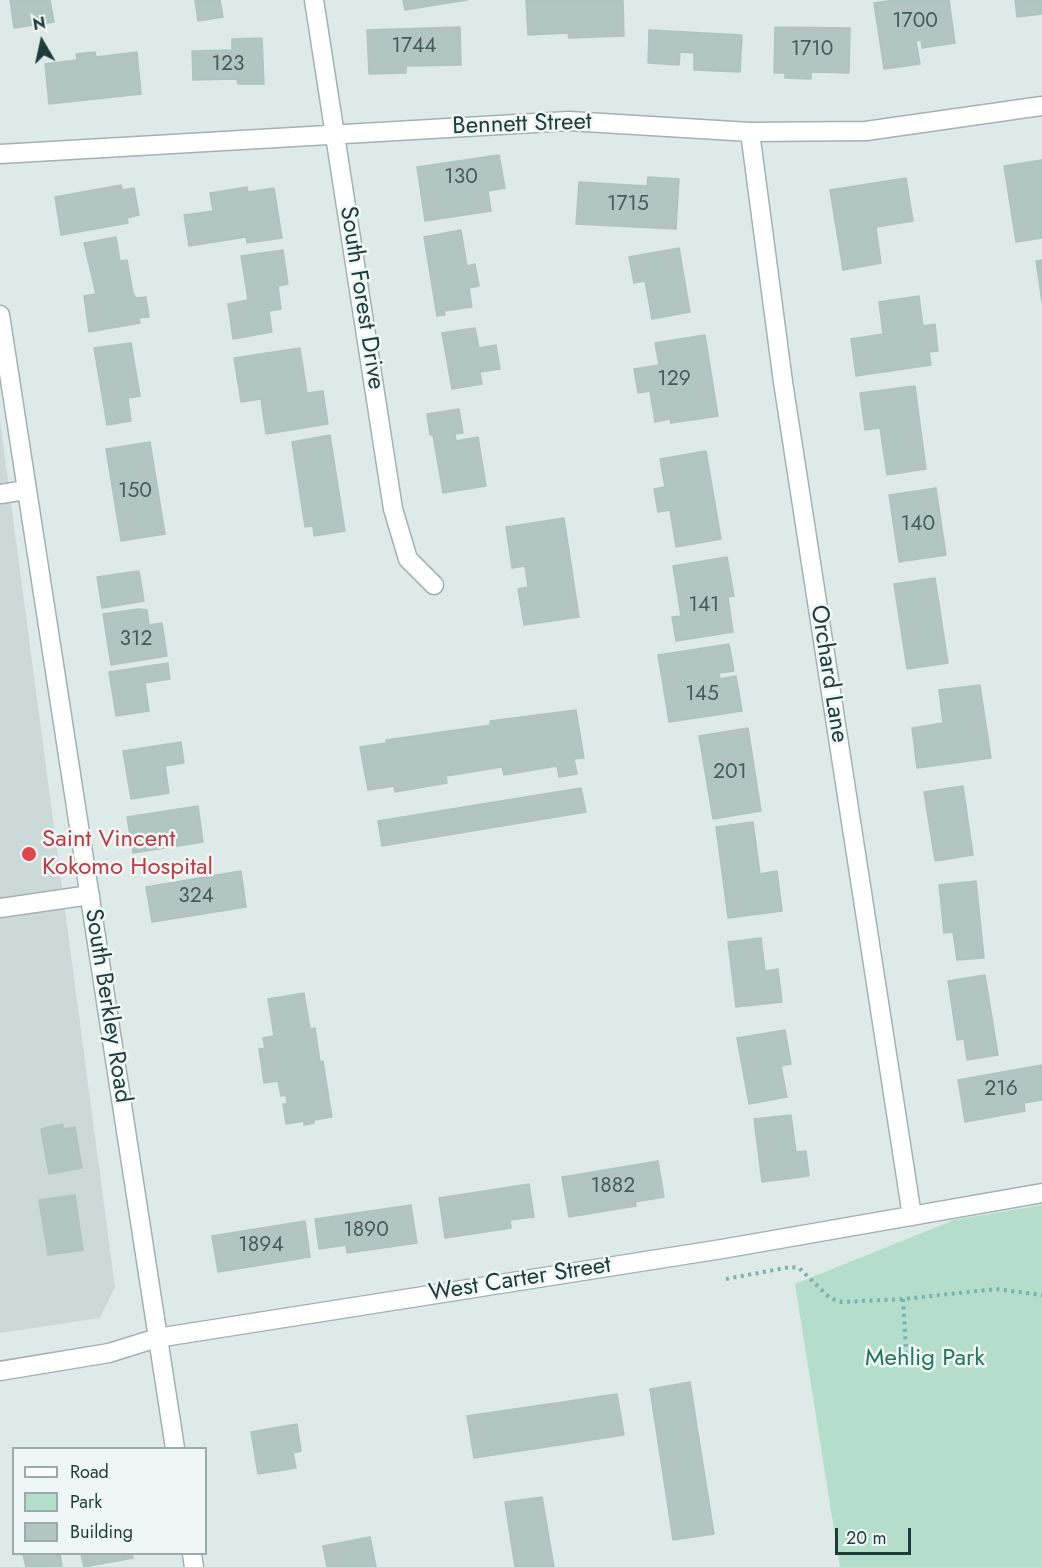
<!DOCTYPE html>
<style>
body{margin:0}
#map{position:relative;width:1042px;height:1567px;overflow:hidden;background:#ddeae8;font-family:Jost,sans-serif}
canvas{display:block}
.legend{position:absolute;left:12px;top:1447px;width:195px;height:108px;box-sizing:border-box;background:#eef7f5;border:2px solid #9babab;margin:0;padding:8px 10px;list-style:none;font-size:18px;color:#1e3a3b}
.legend li{display:flex;align-items:center;gap:12px;height:30px}
.legend b{width:30px;border:2px solid #9babab}
.north{position:absolute;left:12px;top:12px;width:60px;height:60px;-webkit-text-stroke:4px #eef7f5;paint-order:stroke;rotate:351deg;font-size:16px;font-weight:700;line-height:24px;text-align:center;color:#1e3a3b}
.north::after{content:'';display:block;margin:auto;width:21px;height:27px;background:#1e3a3b;clip-path:polygon(50% 0,100% 100%,50% 72%,0 100%)}
.scale{position:absolute;left:835px;top:1528px;width:76px;height:27px;box-sizing:border-box;border:3px solid #1e3a3b;border-top:0;padding-left:8px;font-size:18px;line-height:21px;white-space:nowrap;color:#1e3a3b;-webkit-text-stroke:4px #eef7f5;paint-order:stroke}
</style>
<div id="map">
<canvas width="1042" height="1567"></canvas>
<ul class="legend">
<li><b style="height:8px;background:#fff"></b>Road</li>
<li><b style="height:16px;background:#b4decb"></b>Park</li>
<li><b style="height:16px;background:#b2c5c2"></b>Building</li>
</ul>
<div class="north">N</div>
<div class="scale">20 m</div>
</div>
<script>
const context = document.querySelector('canvas').getContext('2d');
context.lineJoin = 'round';
function fillPath(path, color) { context.fillStyle = color; context.fill(path, 'evenodd'); }
const poly = rows => new Path2D(rows.map(r => 'M' + r).join(''));
function trace(path, color, width, dash) { context.strokeStyle = color; context.lineWidth = width; context.lineCap = dash ? 'butt' : 'round'; context.setLineDash(dash || []); context.stroke(path); }
function label(font, color, halo, rows, align = 'center') {
  context.font = font + ' Jost,sans-serif'; context.lineWidth = 5; context.setLineDash([]); context.textBaseline = 'middle'; context.strokeStyle = halo; context.fillStyle = color; for (const [text, x, y, turn = 0] of rows) {
    context.save(); context.translate(x, y); context.rotate((+turn || 0) * Math.PI / 180); context.textAlign = isNaN(turn) ? turn : align; if (halo) context.strokeText(text, 0, 0); context.fillText(text, 0, 0); context.restore();
  }
}
fillPath(poly([
 [0,420,115,1287,100,1318,0,1333]
]), '#cbdad8');
fillPath(poly([
 [1042,1205,1042,1567,840,1567,795,1284,954,1220]
]), '#b4decb');
const building = poly([
 [10,0,50,0,54,22,14,28,10,0],
 [195,0,220,0,223,17,198,21,195,0],
 [403,0,467,0,405,10,403,0],
 [526,0,623,0,624,36,569,38,568,33,528,35,526,0],
 [894,0,949,0,955,43,922,48,921,40,916,41,920,64,884,69,874,3,894,0],
 [1015,0,1042,0,1042,14,1017,17,1015,0],
 [460,27,461,65,406,66,406,73,369,74,367,30,460,27],
 [775,27,850,28,849,73,811,72,811,79,785,78,785,73,774,73,775,27],
 [649,30,742,35,740,72,694,70,694,53,680,52,679,65,648,63,649,30],
 [262,38,264,84,238,84,237,79,193,80,192,51,232,50,232,39,262,38],
 [95,52,96,57,137,52,141,94,49,104,45,64,77,60,76,54,95,52],
 [499,155,505,188,488,191,491,211,425,221,417,167,499,155],
 [1042,160,1042,238,1016,242,1004,166,1042,160],
 [648,177,679,179,676,229,576,224,579,182,647,186,648,177],
 [906,178,913,221,876,227,881,263,843,270,830,190,906,178],
 [121,185,122,190,134,188,139,215,127,218,128,223,61,235,55,197,121,185],
 [247,187,248,192,274,188,282,238,247,243,246,237,189,246,184,215,213,211,210,193,247,187],
 [461,230,467,266,475,264,479,286,469,288,472,307,444,311,445,315,437,316,424,237,461,230],
 [116,237,120,261,127,260,133,293,136,298,146,297,149,317,139,318,140,323,89,332,84,296,96,294,84,243,116,237],
 [679,248,690,312,652,319,645,281,634,283,629,257,679,248],
 [283,250,288,284,278,286,281,309,269,311,272,332,233,339,228,304,248,300,241,256,283,250],
 [1042,260,1042,302,1036,261,1042,260],
 [919,296,923,326,935,324,938,351,929,352,931,365,856,376,851,339,883,334,879,302,919,296],
 [475,328,479,348,496,345,500,369,480,372,482,384,452,389,442,333,475,328],
 [705,335,718,416,671,423,670,419,655,422,650,391,638,393,634,369,659,365,655,343,705,335],
 [131,343,140,396,128,398,131,421,107,425,94,348,131,343],
 [300,348,307,393,323,391,328,424,266,434,261,399,241,402,234,358,300,348],
 [915,386,926,469,887,475,880,428,865,430,860,393,915,386],
 [459,409,463,433,455,434,456,441,478,437,486,486,443,493,433,435,430,435,427,414,459,409],
 [330,435,345,531,314,536,313,526,305,527,292,442,330,435],
 [150,442,165,534,121,541,106,449,150,442],
 [706,451,721,539,676,547,670,510,658,512,654,489,665,487,660,459,706,451],
 [936,488,946,555,899,562,889,495,936,488],
 [564,518,579,617,524,625,518,589,528,587,525,566,512,568,506,527,564,518],
 [727,557,734,596,728,597,733,632,676,641,672,617,681,616,673,566,727,557],
 [139,571,144,601,102,608,97,577,139,571],
 [935,578,948,663,907,669,894,584,935,578],
 [138,609,147,610,149,625,162,623,167,656,111,665,103,614,138,609],
 [729,644,734,671,719,673,720,679,736,676,742,711,669,722,658,655,729,644],
 [168,663,170,679,145,683,149,711,116,716,109,672,168,663],
 [980,685,991,758,917,768,912,728,943,723,939,690,980,685],
 [576,710,584,758,574,759,577,774,559,777,557,766,504,775,502,767,446,776,447,783,395,792,394,786,368,790,360,747,386,743,386,740,491,725,490,721,576,710],
 [748,728,761,811,713,819,699,736,748,728],
 [181,742,184,763,165,766,169,793,131,799,123,751,181,742],
 [963,786,973,855,935,861,924,792,963,786],
 [581,788,586,812,382,846,378,821,581,788],
 [198,806,203,842,133,853,127,817,198,806],
 [753,822,760,874,777,871,782,911,728,918,716,827,753,822],
 [241,871,246,907,152,922,146,887,241,871],
 [976,881,984,958,957,960,953,932,944,933,939,885,976,881],
 [761,938,765,971,778,969,782,1002,736,1007,728,942,761,938],
 [985,975,998,1055,967,1060,964,1039,957,1040,948,981,985,975],
 [304,993,310,1029,315,1028,320,1062,323,1061,332,1117,314,1120,314,1123,304,1125,304,1121,286,1124,283,1104,287,1104,286,1095,281,1096,278,1081,264,1083,259,1049,265,1048,263,1038,274,1036,268,999,304,993],
 [785,1030,791,1064,781,1066,787,1097,749,1104,737,1038,785,1030],
 [1042,1065,1042,1100,1024,1103,1025,1111,965,1122,958,1080,1042,1065],
 [791,1115,796,1152,806,1151,809,1176,762,1182,754,1119,791,1115],
 [63,1124,63,1129,75,1127,82,1168,49,1174,41,1129,63,1124],
 [658,1161,664,1197,635,1202,636,1206,569,1217,562,1177,658,1161],
 [529,1184,534,1217,510,1220,511,1228,445,1238,439,1198,529,1184],
 [75,1195,83,1250,48,1255,39,1200,75,1195],
 [411,1205,417,1243,347,1253,346,1245,319,1249,315,1219,411,1205],
 [305,1221,310,1257,218,1272,212,1236,305,1221],
 [690,1382,714,1534,673,1540,650,1389,690,1382],
 [617,1394,624,1435,474,1458,467,1416,617,1394],
 [297,1424,301,1451,293,1453,296,1468,258,1474,251,1432,297,1424],
 [542,1497,554,1567,515,1567,505,1502,542,1497],
 [370,1537,376,1567,327,1567,323,1546,370,1537],
 [23,1554,60,1554,62,1566,26,1567,23,1554],
 [81,1554,132,1554,133,1558,84,1567,81,1554]
]);
fillPath(building, '#b2c5c2');
trace(building, '#afc4c2', 1.5);
const minor = poly([
 [314,0,393,509,408,559,434,585],
 [750,132,783,382,912,1216],
 [0,154,569,121,750,132,866,131,1042,106],
 [0,315,175,1448],
 [0,494,26,490],
 [0,908,90,895],
 [0,1371,109,1353,157,1338,722,1249,1042,1193],
 [192,1554,194,1567]
]);
trace(minor, '#a0b2b1', 21);
trace(poly([
 [726,1279,790,1267,799,1268,830,1298,842,1302,903,1299,996,1289,1042,1295],
 [903,1299,907,1367]
]), '#7bb1af', 4, [3, 4.5]);
trace(minor, '#fff', 18);
for (const [x, y, r, color] of [
 [29,854,8,"#e0444e"]
]) { const dot = new Path2D(); dot.arc(x, y, r, 0, 2 * Math.PI); context.fillStyle = color; context.fill(dot); trace(dot, '#eef7f5', 2); }
label('21px', '#435d5d', null, [
 ["1700",915,22],
 ["1744",414,47],
 ["1710",812,50],
 ["123",228,65],
 ["130",461,178],
 ["1715",628,205],
 ["129",674,380],
 ["150",135,492],
 ["140",918,525],
 ["141",704,606],
 ["312",136,640],
 ["145",702,695],
 ["201",730,773],
 ["324",196,897],
 ["216",1001,1090],
 ["1882",613,1187],
 ["1890",366,1231],
 ["1894",261,1246]
]);
label('24px', '#1e3a3b', '#eef7f5', [
 ["Bennett Street",522,125,-2],
 ["South Forest Drive",361,298,81],
 ["Orchard Lane",828,674,81],
 ["South Berkley Road",107,1006,81],
 ["West Carter Street",520,1280,-9]
]);
label('24px', '#be3a42', '#eef7f5', [
 ["Saint Vincent",42,840],
 ["Kokomo Hospital",42,868]
], 'left');
label('24px', '#25755a', '#eef7f5', [
 ["Mehlig Park",925,1359]
]);
</script>
